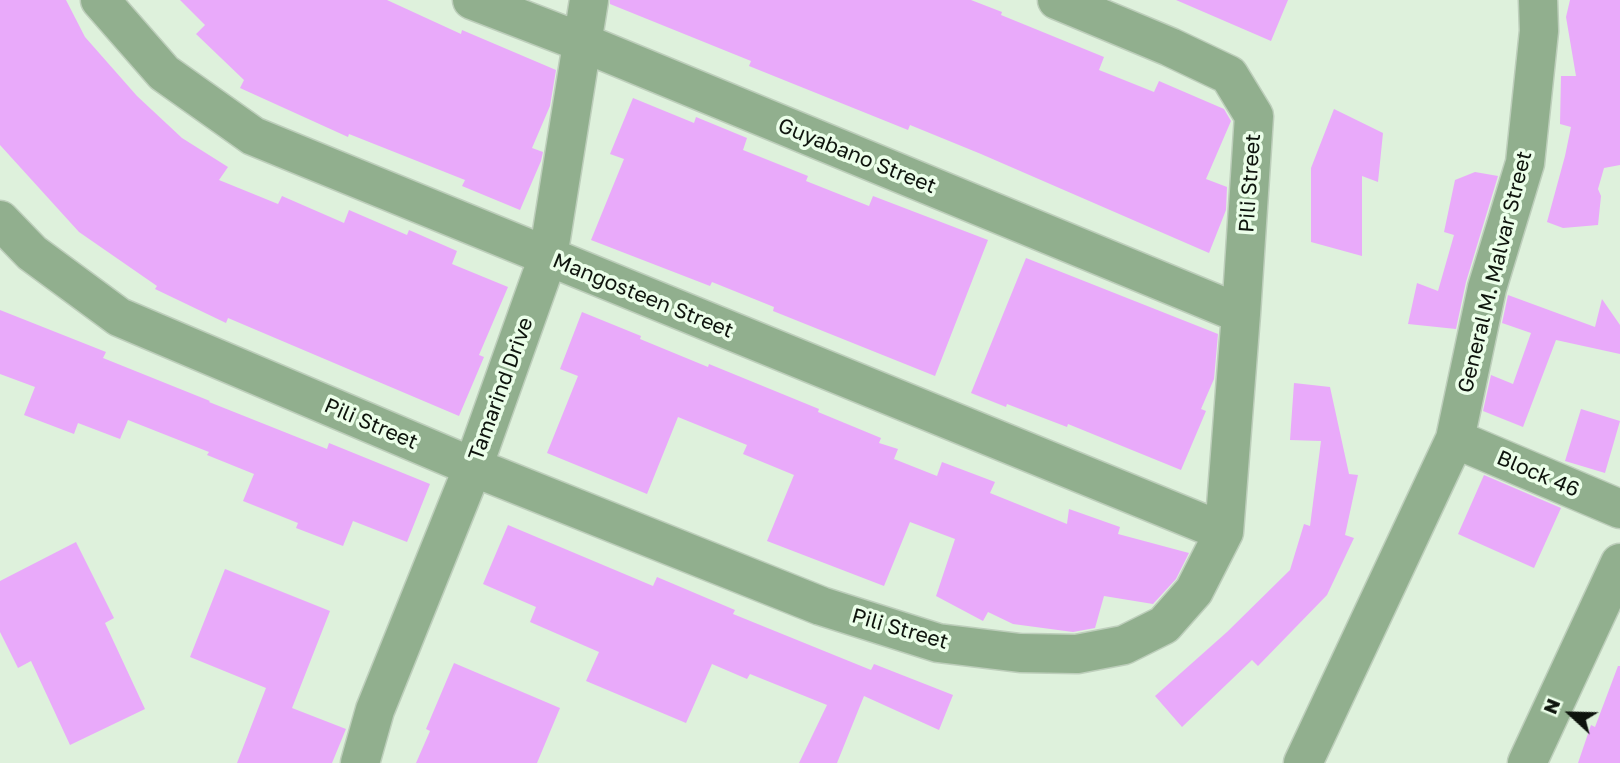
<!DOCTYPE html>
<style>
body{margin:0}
#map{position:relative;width:1620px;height:763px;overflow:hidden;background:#def1dc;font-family:"Golos Text",sans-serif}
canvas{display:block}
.north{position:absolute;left:1536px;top:679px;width:70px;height:70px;-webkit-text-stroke:5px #ebfee9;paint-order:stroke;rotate:292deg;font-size:19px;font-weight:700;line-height:28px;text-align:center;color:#0e140d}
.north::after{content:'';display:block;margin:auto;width:24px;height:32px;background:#0e140d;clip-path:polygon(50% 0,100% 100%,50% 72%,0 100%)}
</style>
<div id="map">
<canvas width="1620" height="763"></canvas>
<div class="north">N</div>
</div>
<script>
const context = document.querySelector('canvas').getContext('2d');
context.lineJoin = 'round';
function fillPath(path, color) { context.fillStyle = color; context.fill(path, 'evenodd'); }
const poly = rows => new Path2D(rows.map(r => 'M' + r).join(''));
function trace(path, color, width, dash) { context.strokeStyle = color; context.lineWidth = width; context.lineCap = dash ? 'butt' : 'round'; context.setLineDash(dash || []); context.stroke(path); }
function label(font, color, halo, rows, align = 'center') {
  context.font = font + ' "Golos Text",sans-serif'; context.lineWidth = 7; context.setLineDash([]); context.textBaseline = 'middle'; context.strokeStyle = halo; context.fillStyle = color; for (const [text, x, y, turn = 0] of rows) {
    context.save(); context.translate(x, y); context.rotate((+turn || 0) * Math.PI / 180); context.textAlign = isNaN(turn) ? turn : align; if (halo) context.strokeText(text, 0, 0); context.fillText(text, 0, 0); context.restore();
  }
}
fillPath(poly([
 [0,0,66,0,85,37,137,96,182,138,228,167,219,180,278,204,282,196,344,223,349,210,407,235,409,230,457,251,452,264,508,287,479,355,484,357,459,416,228,318,226,323,155,289,157,286,79,232,0,145],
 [180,0,387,0,461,34,462,30,556,70,550,106,532,148,543,152,541,161,520,210,462,186,465,180,349,134,348,137,240,88,244,80,196,34,205,25],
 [610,0,971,0,1002,12,1001,15,1104,57,1099,70,1154,92,1159,81,1224,109,1231,121,1206,179,1227,187,1226,210,1209,253,981,154,910,125,908,130,749,66,751,61,610,4],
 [1176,0,1288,0,1271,41],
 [1570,0,1620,0,1620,165,1604,168,1598,189,1601,196,1598,225,1563,228,1547,222,1565,156,1571,127,1560,124,1561,76,1576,76,1566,17],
 [633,98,694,123,696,117,747,138,743,150,808,176,806,181,869,206,873,196,988,240,935,376,773,311,774,307,712,282,710,286,591,240,624,159,610,154],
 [1334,109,1383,133,1378,182,1362,176,1362,256,1311,242,1311,168],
 [1475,172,1498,176,1466,282,1456,329,1408,324,1417,283,1438,291,1454,235,1444,232,1455,180],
 [1026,258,1218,334,1214,379,1201,409,1206,411,1181,470,1068,424,1067,427,1007,404,1006,407,971,393],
 [1508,295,1595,327,1602,299,1620,325,1620,354,1556,340,1523,427,1483,411,1491,375,1513,384,1531,333,1502,323],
 [0,310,106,352,103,358,210,401,209,402,327,449,329,443,430,484,407,542,353,521,343,546,296,528,298,523,243,501,254,474,207,455,209,452,128,420,120,439,78,423,74,434,24,415,35,387,0,374],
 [582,312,641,336,640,339,708,367,709,364,819,409,818,412,881,438,879,443,898,449,894,459,937,476,942,462,995,482,990,493,1067,524,1069,509,1120,527,1118,534,1189,553,1176,579,1153,604,1104,596,1095,628,1073,632,1013,624,988,612,983,621,936,596,955,539,910,522,884,586,767,541,794,475,743,454,747,445,678,417,647,494,547,453,578,376,560,369],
 [1294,383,1330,387,1349,474,1358,475,1345,535,1354,538,1327,595,1258,666,1252,660,1182,727,1155,696,1227,632,1290,570,1304,524,1310,526,1321,441,1290,440],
 [1581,409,1620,421,1605,473,1565,461],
 [1484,475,1561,508,1534,568,1458,534],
 [508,525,653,586,657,577,735,610,733,614,871,670,874,664,953,695,939,730,864,696,837,763,799,763,827,705,750,674,747,679,712,664,686,723,586,681,599,652,530,622,536,607,483,584],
 [76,542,114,618,105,623,145,709,70,745,31,661,18,668,0,632,0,581],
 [225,569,330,611,292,708,346,729,332,763,237,763,266,688,190,657],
 [454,663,560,708,537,763,416,763,430,731,426,729],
 [1618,666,1620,666,1620,763,1578,763,1591,725,1595,727]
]), '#e9aafa');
const minor = poly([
 [100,0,164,73,253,136,1224,532],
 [472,0,581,42,1241,314],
 [0,220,32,253,119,317,473,467,821,606,938,643,1020,653,1077,654,1124,645,1164,625,1194,591,1224,532,1241,314,1254,116,1229,75,1170,47,1057,0],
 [1455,439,1620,509],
 [360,763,375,710,473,467,548,257,589,0],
 [1303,763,1455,439,1487,288,1525,163,1539,31,1538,0],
 [1527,763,1620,563]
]);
trace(minor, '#bdcebb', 41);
trace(minor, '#91af8e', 38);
label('21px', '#0e140d', '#ebfee9', [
 ["Guyabano Street",857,156,22],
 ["Pili Street",1250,183,-86],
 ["General M. Malvar Street",1495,272,-76],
 ["Mangosteen Street",643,296,22],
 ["Tamarind Drive",501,389,-70],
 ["Pili Street",371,424,23],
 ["Block 46",1538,474,23],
 ["Pili Street",900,629,16]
]);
</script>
